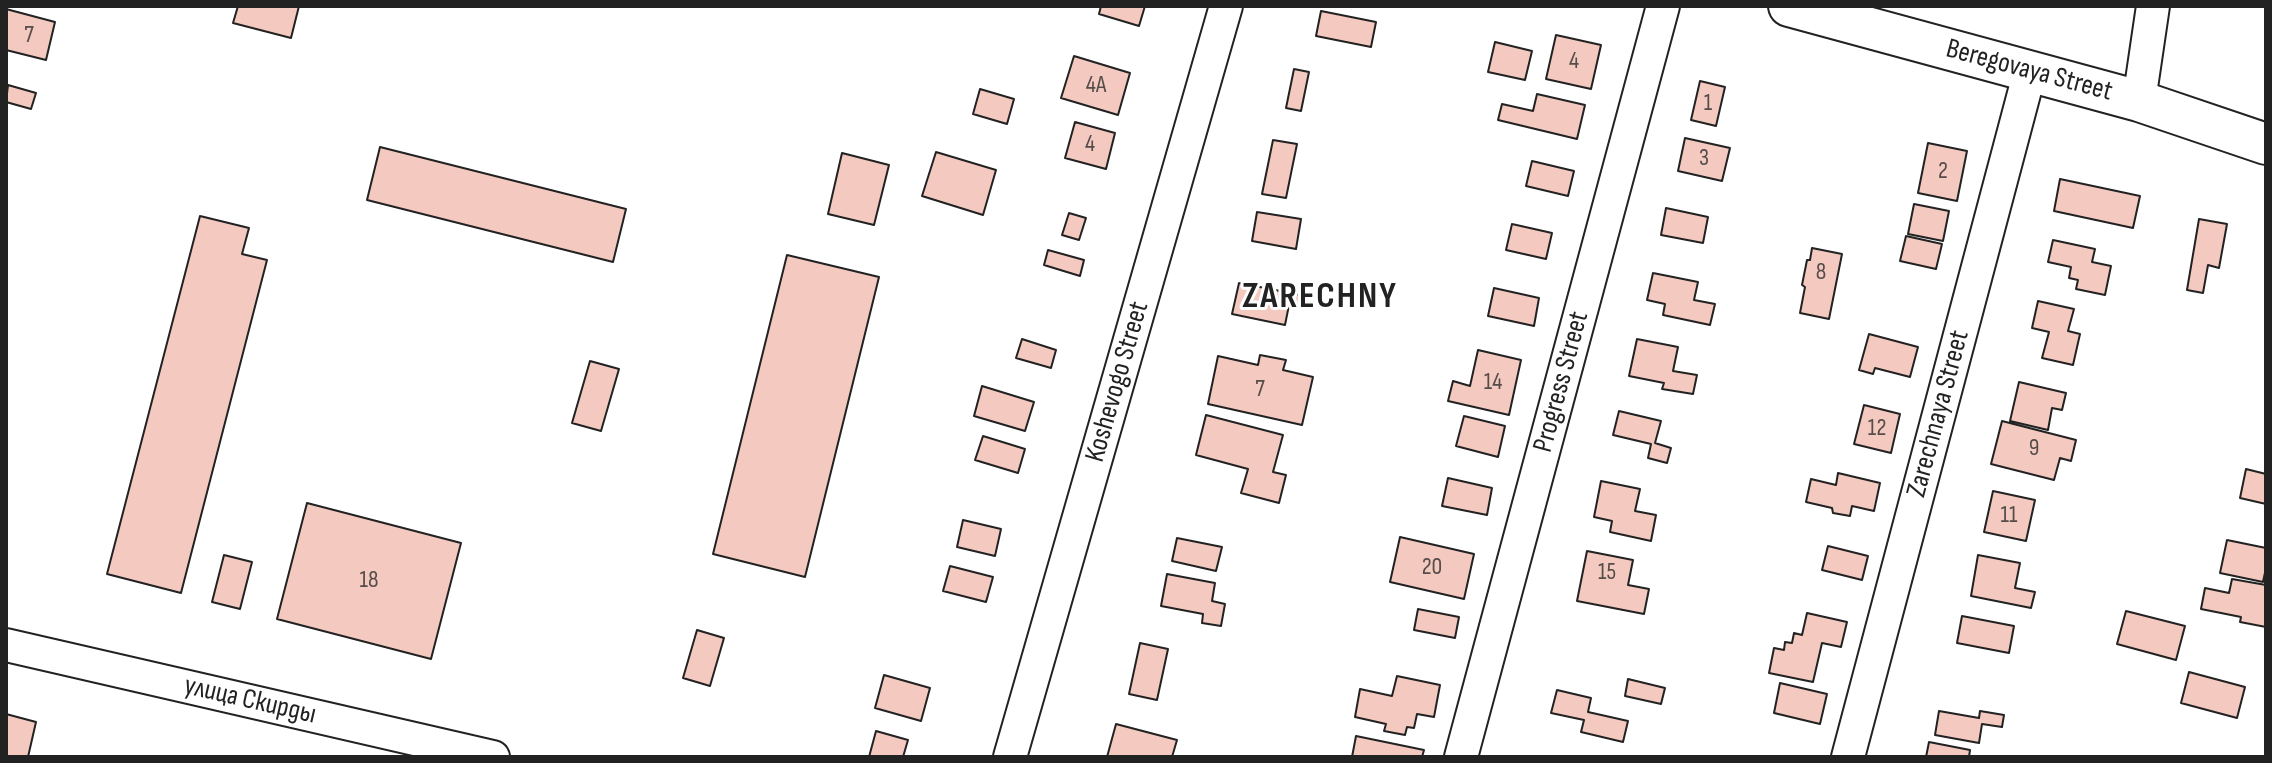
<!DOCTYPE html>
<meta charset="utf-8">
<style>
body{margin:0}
#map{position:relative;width:2272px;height:763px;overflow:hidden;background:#fff;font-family:"Sofia Sans Condensed",sans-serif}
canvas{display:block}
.frame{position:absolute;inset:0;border:8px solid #222;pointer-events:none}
</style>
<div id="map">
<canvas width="2272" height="763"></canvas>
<div class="frame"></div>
</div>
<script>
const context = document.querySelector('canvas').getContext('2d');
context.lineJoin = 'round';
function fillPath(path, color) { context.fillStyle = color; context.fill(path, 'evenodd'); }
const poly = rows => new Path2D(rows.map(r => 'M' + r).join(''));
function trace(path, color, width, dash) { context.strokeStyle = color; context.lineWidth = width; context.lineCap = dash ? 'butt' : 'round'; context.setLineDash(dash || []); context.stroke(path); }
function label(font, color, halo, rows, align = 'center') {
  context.font = font + ' "Sofia Sans Condensed",sans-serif'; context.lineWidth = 6; context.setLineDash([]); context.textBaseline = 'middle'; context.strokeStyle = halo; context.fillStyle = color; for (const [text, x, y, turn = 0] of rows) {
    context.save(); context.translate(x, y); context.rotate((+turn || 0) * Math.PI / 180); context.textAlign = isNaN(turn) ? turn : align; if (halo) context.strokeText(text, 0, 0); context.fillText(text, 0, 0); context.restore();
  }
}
const building = poly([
 [238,6,299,6,291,38,233,23,238,6],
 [1101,6,1145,6,1139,26,1099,14,1101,6],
 [6,9,55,22,46,60,6,50,6,9],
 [1321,11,1376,22,1371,47,1316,36,1321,11],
 [1556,35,1601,45,1591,89,1546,79,1556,35],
 [1495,42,1532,51,1525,80,1488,72,1495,42],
 [1074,56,1130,73,1118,115,1061,98,1074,56],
 [1294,69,1309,72,1301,111,1286,108,1294,69],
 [1700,81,1725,87,1716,126,1691,120,1700,81],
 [8,85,36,93,31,109,6,102,8,85],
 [980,89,1014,99,1007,124,973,114,980,89],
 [1537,94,1585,105,1577,139,1498,120,1502,104,1533,111,1537,94],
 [1075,122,1115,133,1106,169,1065,158,1075,122],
 [1685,138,1730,148,1722,181,1678,171,1685,138],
 [1273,140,1297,144,1286,198,1262,194,1273,140],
 [1928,143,1967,151,1957,201,1918,193,1928,143],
 [380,147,626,209,613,262,367,200,380,147],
 [936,152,996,170,983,215,922,196,936,152],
 [842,153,889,165,874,225,828,214,842,153],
 [1532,161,1574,171,1568,196,1526,186,1532,161],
 [2060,179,2140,196,2133,228,2054,211,2060,179],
 [1914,204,1949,211,1943,241,1908,234,1914,204],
 [1666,208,1708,217,1703,243,1661,235,1666,208],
 [1257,212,1301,219,1296,249,1252,241,1257,212],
 [1069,213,1086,218,1079,240,1062,235,1069,213],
 [200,216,249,228,242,254,267,260,181,593,107,574,200,216],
 [2199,219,2227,224,2219,268,2208,265,2203,293,2187,290,2199,219],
 [1512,224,1552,233,1546,259,1506,250,1512,224],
 [1906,236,1942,244,1936,269,1900,261,1906,236],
 [2053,240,2095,249,2092,262,2111,266,2105,295,2076,289,2078,280,2069,278,2071,267,2048,262,2053,240],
 [1812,248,1842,254,1829,319,1800,313,1805,287,1802,285,1807,260,1810,260,1812,248],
 [1048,250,1084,260,1080,276,1044,265,1048,250],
 [787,255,879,277,805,577,713,554,787,255],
 [1653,273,1698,282,1694,300,1715,304,1710,325,1663,315,1665,304,1647,300,1653,273],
 [1239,283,1301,295,1299,307,1289,305,1285,325,1232,314,1239,283],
 [1494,288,1539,298,1534,326,1488,316,1494,288],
 [2038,301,2074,309,2068,331,2080,334,2073,365,2042,358,2049,332,2032,328,2038,301],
 [1869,334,1918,347,1910,377,1875,368,1873,374,1859,370,1869,334],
 [1022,339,1056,350,1051,368,1016,358,1022,339],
 [1637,339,1678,347,1673,371,1697,375,1693,394,1662,389,1664,383,1629,376,1637,339],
 [1478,350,1521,360,1509,415,1448,401,1453,381,1470,386,1478,350],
 [1260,355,1286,360,1283,370,1313,377,1302,425,1208,404,1218,356,1258,365,1260,355],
 [590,361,619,369,601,431,572,423,590,361],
 [2019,382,2066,393,2062,410,2052,408,2048,430,2010,421,2019,382],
 [982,386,1034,402,1025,431,974,416,982,386],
 [1864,405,1900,414,1891,453,1854,444,1864,405],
 [1619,411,1661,421,1655,443,1671,448,1667,463,1648,458,1651,444,1613,435,1619,411],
 [1206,415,1283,435,1273,472,1286,475,1279,503,1241,493,1248,469,1196,455,1206,415],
 [1464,416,1505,426,1498,457,1456,446,1464,416],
 [2002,421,2076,440,2071,461,2060,458,2054,480,1991,464,2002,421],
 [983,436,1025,449,1018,473,975,460,983,436],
 [2246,469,2266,474,2266,504,2240,498,2246,469],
 [1838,473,1880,483,1874,511,1852,506,1850,516,1833,513,1832,508,1806,502,1811,479,1836,485,1838,473],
 [1448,478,1492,488,1487,515,1442,506,1448,478],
 [1601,481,1640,489,1635,511,1656,515,1651,541,1610,532,1612,521,1594,517,1601,481],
 [1993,491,2035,500,2026,541,1984,532,1993,491],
 [307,503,461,543,431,659,277,619,307,503],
 [963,520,1001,529,995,556,957,547,963,520],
 [1400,537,1474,554,1464,599,1390,582,1400,537],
 [1177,538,1222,547,1216,571,1172,561,1177,538],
 [2227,540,2266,548,2266,568,2263,582,2220,573,2227,540],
 [1828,546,1868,556,1862,580,1822,570,1828,546],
 [1587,551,1633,560,1628,585,1649,589,1644,614,1577,601,1587,551],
 [224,555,252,562,240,609,212,602,224,555],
 [1978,555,2020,563,2015,588,2035,592,2031,608,1971,596,1978,555],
 [950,566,993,577,986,602,943,591,950,566],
 [1167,574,1215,583,1212,601,1225,604,1221,626,1202,623,1203,614,1161,606,1167,574],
 [2232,579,2266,585,2266,627,2240,622,2241,617,2201,609,2205,588,2229,593,2232,579],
 [1418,609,1459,617,1455,638,1414,630,1418,609],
 [2126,611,2185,626,2176,660,2117,644,2126,611],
 [1807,613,1847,622,1841,647,1822,643,1813,682,1769,673,1774,648,1784,650,1785,642,1792,643,1794,633,1802,635,1807,613],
 [1962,616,2014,626,2009,653,1957,643,1962,616],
 [697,630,724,638,710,686,683,678,697,630],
 [1140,643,1168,649,1157,700,1129,694,1140,643],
 [2189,672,2245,687,2237,718,2181,703,2189,672],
 [884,675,930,688,921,721,875,708,884,675],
 [1397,676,1440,685,1434,717,1417,714,1414,728,1407,727,1405,735,1384,731,1386,724,1355,717,1360,689,1392,696,1397,676],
 [1628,679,1665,688,1661,704,1625,696,1628,679],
 [1780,683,1827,694,1820,724,1774,713,1780,683],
 [1557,690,1591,698,1588,712,1628,721,1623,742,1581,732,1584,720,1551,713,1557,690],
 [1939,711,1979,718,1980,711,2004,715,2002,727,1982,724,1979,743,1935,735,1939,711],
 [6,714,36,722,28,757,6,757,6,714],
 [1116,724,1177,740,1172,757,1107,757,1116,724],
 [876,731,908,740,903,757,869,757,876,731],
 [1356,736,1424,750,1422,757,1352,757,1356,736],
 [1929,742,1970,750,1969,757,1926,757,1929,742]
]);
fillPath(building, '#f3c9c0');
trace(building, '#222', 2);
const minor = poly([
 [2139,101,2153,6],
 [6,645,493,757],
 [1010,757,1226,6],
 [1461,757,1663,6],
 [1848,757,2030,71]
]);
const major = poly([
 [1789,6,2139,101,2266,144]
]);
trace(minor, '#222', 36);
trace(major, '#222', 44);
trace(minor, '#fff', 32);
trace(major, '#fff', 40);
label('24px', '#564c4a', null, [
 ["7",29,36],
 ["4",1574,62],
 ["4А",1096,86],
 ["1",1708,104],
 ["4",1090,145],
 ["3",1704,159],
 ["2",1943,172],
 ["8",1821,273],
 ["14",1493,383],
 ["7",1260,390],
 ["12",1877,429],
 ["9",2034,449],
 ["11",2009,516],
 ["20",1432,568],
 ["15",1607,573],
 ["18",369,581]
]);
label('28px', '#222', '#fff', [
 ["Beregovaya Street",2029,71,15],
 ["Koshevogo Street",1118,382,-74],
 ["Progress Street",1562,382,-75],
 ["Zarechnaya Street",1939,414,-75],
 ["улица Скирды",250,701,13]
]);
context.letterSpacing = '2px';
label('bold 36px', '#222', '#fff', [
 ["ZARECHNY",1320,298]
]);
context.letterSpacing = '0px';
</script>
